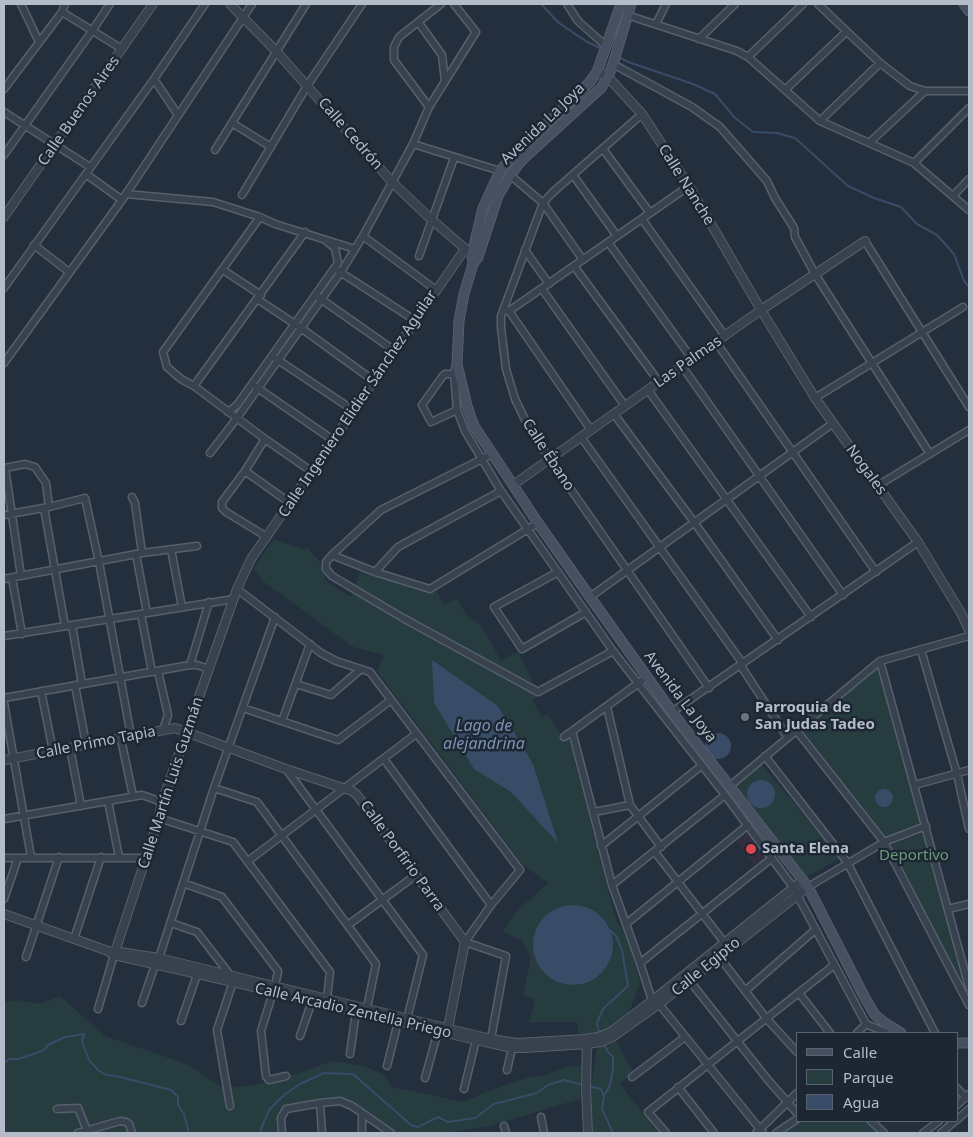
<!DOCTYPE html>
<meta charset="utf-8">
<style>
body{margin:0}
#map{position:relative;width:973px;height:1137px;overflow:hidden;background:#242f3e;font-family:"Noto Sans",sans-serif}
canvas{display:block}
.frame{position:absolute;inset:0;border:5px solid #b4bcc9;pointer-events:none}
.legend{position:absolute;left:796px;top:1032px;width:162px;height:90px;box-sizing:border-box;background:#1d2633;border:1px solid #59626f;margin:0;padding:6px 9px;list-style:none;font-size:15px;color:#b4bcc9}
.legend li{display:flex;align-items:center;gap:10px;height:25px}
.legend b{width:25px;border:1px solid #59626f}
</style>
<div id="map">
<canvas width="973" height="1137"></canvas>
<div class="frame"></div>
<ul class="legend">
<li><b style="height:6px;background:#465061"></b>Calle</li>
<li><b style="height:14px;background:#263c3f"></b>Parque</li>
<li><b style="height:14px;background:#394c67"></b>Agua</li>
</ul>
</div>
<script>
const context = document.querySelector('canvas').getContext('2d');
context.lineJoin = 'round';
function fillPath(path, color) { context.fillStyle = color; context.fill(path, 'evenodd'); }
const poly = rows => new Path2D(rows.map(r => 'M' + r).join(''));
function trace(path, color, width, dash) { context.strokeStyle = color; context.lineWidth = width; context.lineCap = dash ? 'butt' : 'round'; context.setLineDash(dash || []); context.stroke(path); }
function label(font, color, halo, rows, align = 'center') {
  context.font = font + ' "Noto Sans",sans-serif'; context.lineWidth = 5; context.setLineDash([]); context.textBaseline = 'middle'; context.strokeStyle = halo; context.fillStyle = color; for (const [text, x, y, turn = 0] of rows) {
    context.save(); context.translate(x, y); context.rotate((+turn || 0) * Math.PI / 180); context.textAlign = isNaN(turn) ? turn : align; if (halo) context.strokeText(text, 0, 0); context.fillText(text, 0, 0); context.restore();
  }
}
fillPath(poly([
 [748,832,766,858,754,866,736,840]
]), '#32303f');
fillPath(poly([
 [274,539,304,550,307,547,320,562,327,582,351,597,360,572,422,590,436,590,444,605,457,599,466,614,482,626,501,661,518,651,539,696,533,700,542,717,548,714,564,741,569,738,611,902,616,920,629,941,640,983,628,1015,607,1031,591,1037,579,1038,577,1022,529,1022,535,999,523,996,531,957,522,940,502,932,516,912,548,883,522,864,377,671,384,655,353,647,264,582,253,569],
 [881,663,923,825,884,838,804,731],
 [762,765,841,858,806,877,734,787],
 [925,832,969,991,969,1002,889,846],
 [60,996,105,1036,187,1064,223,1088,253,1085,299,1073,332,1061,365,1066,384,1075,392,1087,465,1102,486,1092,529,1077,547,1075,564,1067,582,1065,580,1099,490,1126,443,1133,388,1133,339,1105,287,1110,279,1133,4,1133,4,1002,18,1000,40,1004],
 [614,1037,633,1072,620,1084,659,1133,592,1133,589,1102,597,1049],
 [801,1121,866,1121,879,1133,782,1133]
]), '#263c3f');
fillPath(poly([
 [432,660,498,706,533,764,558,843,511,792,474,769,434,703],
 '705 746a13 13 0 1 1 26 0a13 13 0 1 1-26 0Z',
 '747 794a14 14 0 1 1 28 0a14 14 0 1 1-28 0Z',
 '875 798a9 9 0 1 1 18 0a9 9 0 1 1-18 0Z',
 '533 945a40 40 0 1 1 80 0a40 40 0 1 1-80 0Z'
]), '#394c67');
trace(poly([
 [541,4,559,23,587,42,603,49],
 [618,57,631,63,693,84,715,94,734,117,753,132,777,133,795,138,848,186,874,198,901,207,917,224,937,235,954,254,964,281,969,287],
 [599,1033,597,1023,603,1009,628,986,622,950,616,936,610,930],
 [604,1044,608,1052,613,1057,613,1069,610,1085,604,1096,602,1109,613,1133],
 [4,1063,9,1059,19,1059,44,1050,48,1045,65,1037,84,1034,82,1042,89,1060,98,1070,106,1075,116,1076,171,1090,178,1097,178,1105,184,1114,189,1133],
 [588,1086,601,1089,604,1096],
 [261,1133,261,1129,269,1110,284,1095,300,1084,324,1073,353,1074,411,1125,418,1127,438,1117,448,1122,475,1118,494,1104,537,1093,548,1085,564,1080,583,1085]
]), '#394c67', 2);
const minor = poly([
 [21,4,39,42],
 [567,4,578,21,606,46],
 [818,4,880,63,910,86,925,91,969,91],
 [62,12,122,49],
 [627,15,737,51,748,57,820,121,914,163,969,210],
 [419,23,442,55,445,81],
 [656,24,666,4],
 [699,39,735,4],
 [748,57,803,4],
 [613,64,692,107,720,127,767,181,775,198,794,228,795,237,815,274,930,454],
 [154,79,178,115],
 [4,89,62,12,65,4],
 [786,89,846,32],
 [429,107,394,60,394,47,399,37,441,4],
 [4,112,90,167],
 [642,114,552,193,543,203,501,316,501,328,506,369,515,399,531,432,709,688],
 [820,121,880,63],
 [232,123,271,147],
 [869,143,925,91],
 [413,144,500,171],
 [603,149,650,213],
 [215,150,306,4],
 [4,155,92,31,110,4],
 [914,163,969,108],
 [86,174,122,200],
 [510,175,543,203,583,260],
 [573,175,617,236],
 [126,194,213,202,260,217,275,224,355,249],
 [242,195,307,86,362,4],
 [953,196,969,179],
 [260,217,163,352,167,367,181,379,194,386,265,439,311,471],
 [642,219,725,336],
 [363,236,436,290],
 [865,241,969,407],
 [608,242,692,359],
 [34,245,69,272],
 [525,250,549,284],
 [419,256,454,158],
 [574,266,659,382],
 [223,270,261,295],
 [337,270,416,321],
 [4,288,154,79,205,4],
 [542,289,625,406],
 [318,297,395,351],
 [257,299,301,328,374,381],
 [505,310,509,311,591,430],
 [509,311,689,186],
 [716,342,876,572],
 [275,358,353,410],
 [4,363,122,200,252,4],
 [456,365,454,374,457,410,465,431,501,491,613,651,725,795,793,887,866,1024,887,1033],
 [682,366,843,595],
 [454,374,445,374,442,377,422,405,431,422,457,410],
 [194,386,305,232],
 [256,387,333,440],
 [648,390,811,617],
 [815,398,963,307],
 [228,412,237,405,338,263,335,248,326,241],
 [614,414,694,522,778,640],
 [581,437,743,664],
 [265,439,245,471,222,502,222,508,226,512,267,537],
 [210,453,237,418,341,272,363,236,413,144,429,107,476,32,454,4],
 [492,454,381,510,332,555,326,562,326,569,332,576,403,618,538,692,613,651],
 [245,471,290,503],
 [877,486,969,430],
 [132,497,135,503,142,553],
 [44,508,65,626],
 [4,515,49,507,85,498,99,562,131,736],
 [171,549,182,607],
 [136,554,147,613],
 [332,555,375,572,430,589,538,523],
 [375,572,398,547,501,491],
 [558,572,494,607,522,649,586,612],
 [21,576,5,468,25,464,35,467,46,483,49,507],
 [12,578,22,634],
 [4,579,142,553,197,546],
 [237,589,321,653,336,661,370,672,520,870,491,905,465,942,506,956,491,1039],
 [590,597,832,424],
 [141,614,152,672],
 [72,625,82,684],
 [4,636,234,599],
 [921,650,957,774,969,829],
 [880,661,969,987],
 [190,665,209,602],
 [741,666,788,738],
 [158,671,168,715,163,730],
 [296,684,331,695,361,669],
 [75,685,86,744],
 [41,691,53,751],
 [4,698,190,665,197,665,209,669],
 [4,703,31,857],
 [607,707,630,805,661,847],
 [243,708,338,740,391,700],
 [672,712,918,542],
 [282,721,310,644],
 [572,731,612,885,640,963,651,997,659,1004,763,1133],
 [797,731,884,842,969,1005],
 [564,737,647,677],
 [121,739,133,796],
 [70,748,81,806],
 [765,756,847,862,935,1033],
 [384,759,491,905],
 [286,769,423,955,406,1023],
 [731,785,880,661,969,636],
 [915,785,969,770],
 [214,788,257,802,376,964,367,1008],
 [108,801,119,857],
 [594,812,630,805],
 [159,818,233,842,330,972,327,998],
 [4,819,142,795,162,802],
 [601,846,701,766],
 [655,852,727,946],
 [4,858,147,858],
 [248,861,416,734],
 [183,883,222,897,278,971,275,986],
 [612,885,725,795],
 [808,887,884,842,926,826],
 [4,899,18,858],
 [948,909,969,904],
 [171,923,197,932,231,976],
 [626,924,748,825],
 [348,925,416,875],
 [74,939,101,857],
 [717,954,766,1018,797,1052],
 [26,957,59,857],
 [159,958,214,788,275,617],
 [640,963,772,858],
 [689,980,768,1080,797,1113],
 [745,991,815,930],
 [273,992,261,1031,266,1076,269,1080,286,1076],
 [799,993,830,1033],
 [142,1003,155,965],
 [98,1009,114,955],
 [181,1021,198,972],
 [857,1033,866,1024],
 [300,1036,312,1001],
 [350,1054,356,1012],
 [387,1066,398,1022],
 [507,1070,512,1048],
 [632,1077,685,1037],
 [425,1078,438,1031],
 [678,1087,714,1133],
 [957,1088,966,1098],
 [464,1089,476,1040],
 [320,1103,322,1133],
 [957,1105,969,1094],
 [230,1106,217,1030,233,982],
 [57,1109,78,1108,88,1133],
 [541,1117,544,1133],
 [957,1120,969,1109],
 [871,1121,884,1133],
 [504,1126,506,1133],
 [78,1133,120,1121,126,1122,129,1124,132,1133],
 [282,1133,281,1118,286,1109,320,1103,340,1101,352,1106,391,1133],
 [362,1133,362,1113],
 [666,1133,648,1112,834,965],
 [756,1133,797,1093],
 [776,1133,797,1119],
 [923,1133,939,1121],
 [941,1133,955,1121]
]);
const tertiary = poly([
 [230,4,276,51,392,182,432,220,469,252],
 [597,72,608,77,642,114,689,186,761,310,815,398,918,542,961,613,969,630],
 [4,217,153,4],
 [513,485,761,310,865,241],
 [4,760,175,728,286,769,352,791,357,795,465,942,448,1028],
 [4,914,108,951,114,955,233,982,476,1040,512,1048,526,1048,587,1044,601,1042,614,1036,659,1004,808,887],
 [113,951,159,958,491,1039,517,1043,585,1039,598,1037,611,1032,653,1000,803,880],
 [114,955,159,818,162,802,237,589,251,559,465,249],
 [587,1040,586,1090,588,1133]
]);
const secondary = poly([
 [631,4,613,64,608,77,601,88,522,160,510,175,498,196,478,257,473,264,464,294,459,321,457,364,467,406,474,426,538,523,590,597,672,712,808,887,865,998,875,1015,885,1023,901,1033],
 [964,4,969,11],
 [473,264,472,254,483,208,500,171,510,159,589,83,597,72,621,4],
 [957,1043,969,1043]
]);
trace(minor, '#565f6c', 9);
trace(tertiary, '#565f6c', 10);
trace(secondary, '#565f6c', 11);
trace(minor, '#38414e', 6);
trace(tertiary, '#38414e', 8);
trace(secondary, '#465061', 9);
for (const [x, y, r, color] of [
 [745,717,5,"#6b7280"],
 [751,849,6,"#e0444e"]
]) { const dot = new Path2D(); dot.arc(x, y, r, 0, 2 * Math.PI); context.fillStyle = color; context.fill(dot); trace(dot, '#1d2633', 2); }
label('15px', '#b4bcc9', '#1d2633', [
 ["Calle Buenos Aires",79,111,-55],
 ["Avenida La Joya",543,124,-44],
 ["Calle Cedrón",350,134,49],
 ["Calle Nanche",686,185,58],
 ["Las Palmas",688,362,-35],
 ["Calle Ingeniero Elidier Sánchez Aguilar",358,404,-56],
 ["Calle Ébano",548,455,57],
 ["Nogales",866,470,54],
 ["Avenida La Joya",680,697,53],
 ["Calle Primo Tapia",96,743,-11],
 ["Calle Martín Luis Guzmán",171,783,-72],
 ["Calle Porfirio Parra",402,856,54],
 ["Calle Egipto",706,967,-39],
 ["Calle Arcadio Zentella Priego",353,1011,13]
]);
label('bold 15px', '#b4bcc9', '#1d2633', [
 ["Parroquia de",755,708],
 ["San Judas Tadeo",755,725],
 ["Santa Elena",762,849]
], 'left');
label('15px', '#6b9a76', '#1d2633', [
 ["Deportivo",914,856]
]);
label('italic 16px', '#7c92b1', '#1d2633', [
 ["Lago de",484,726],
 ["alejandrina",484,744]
]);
</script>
